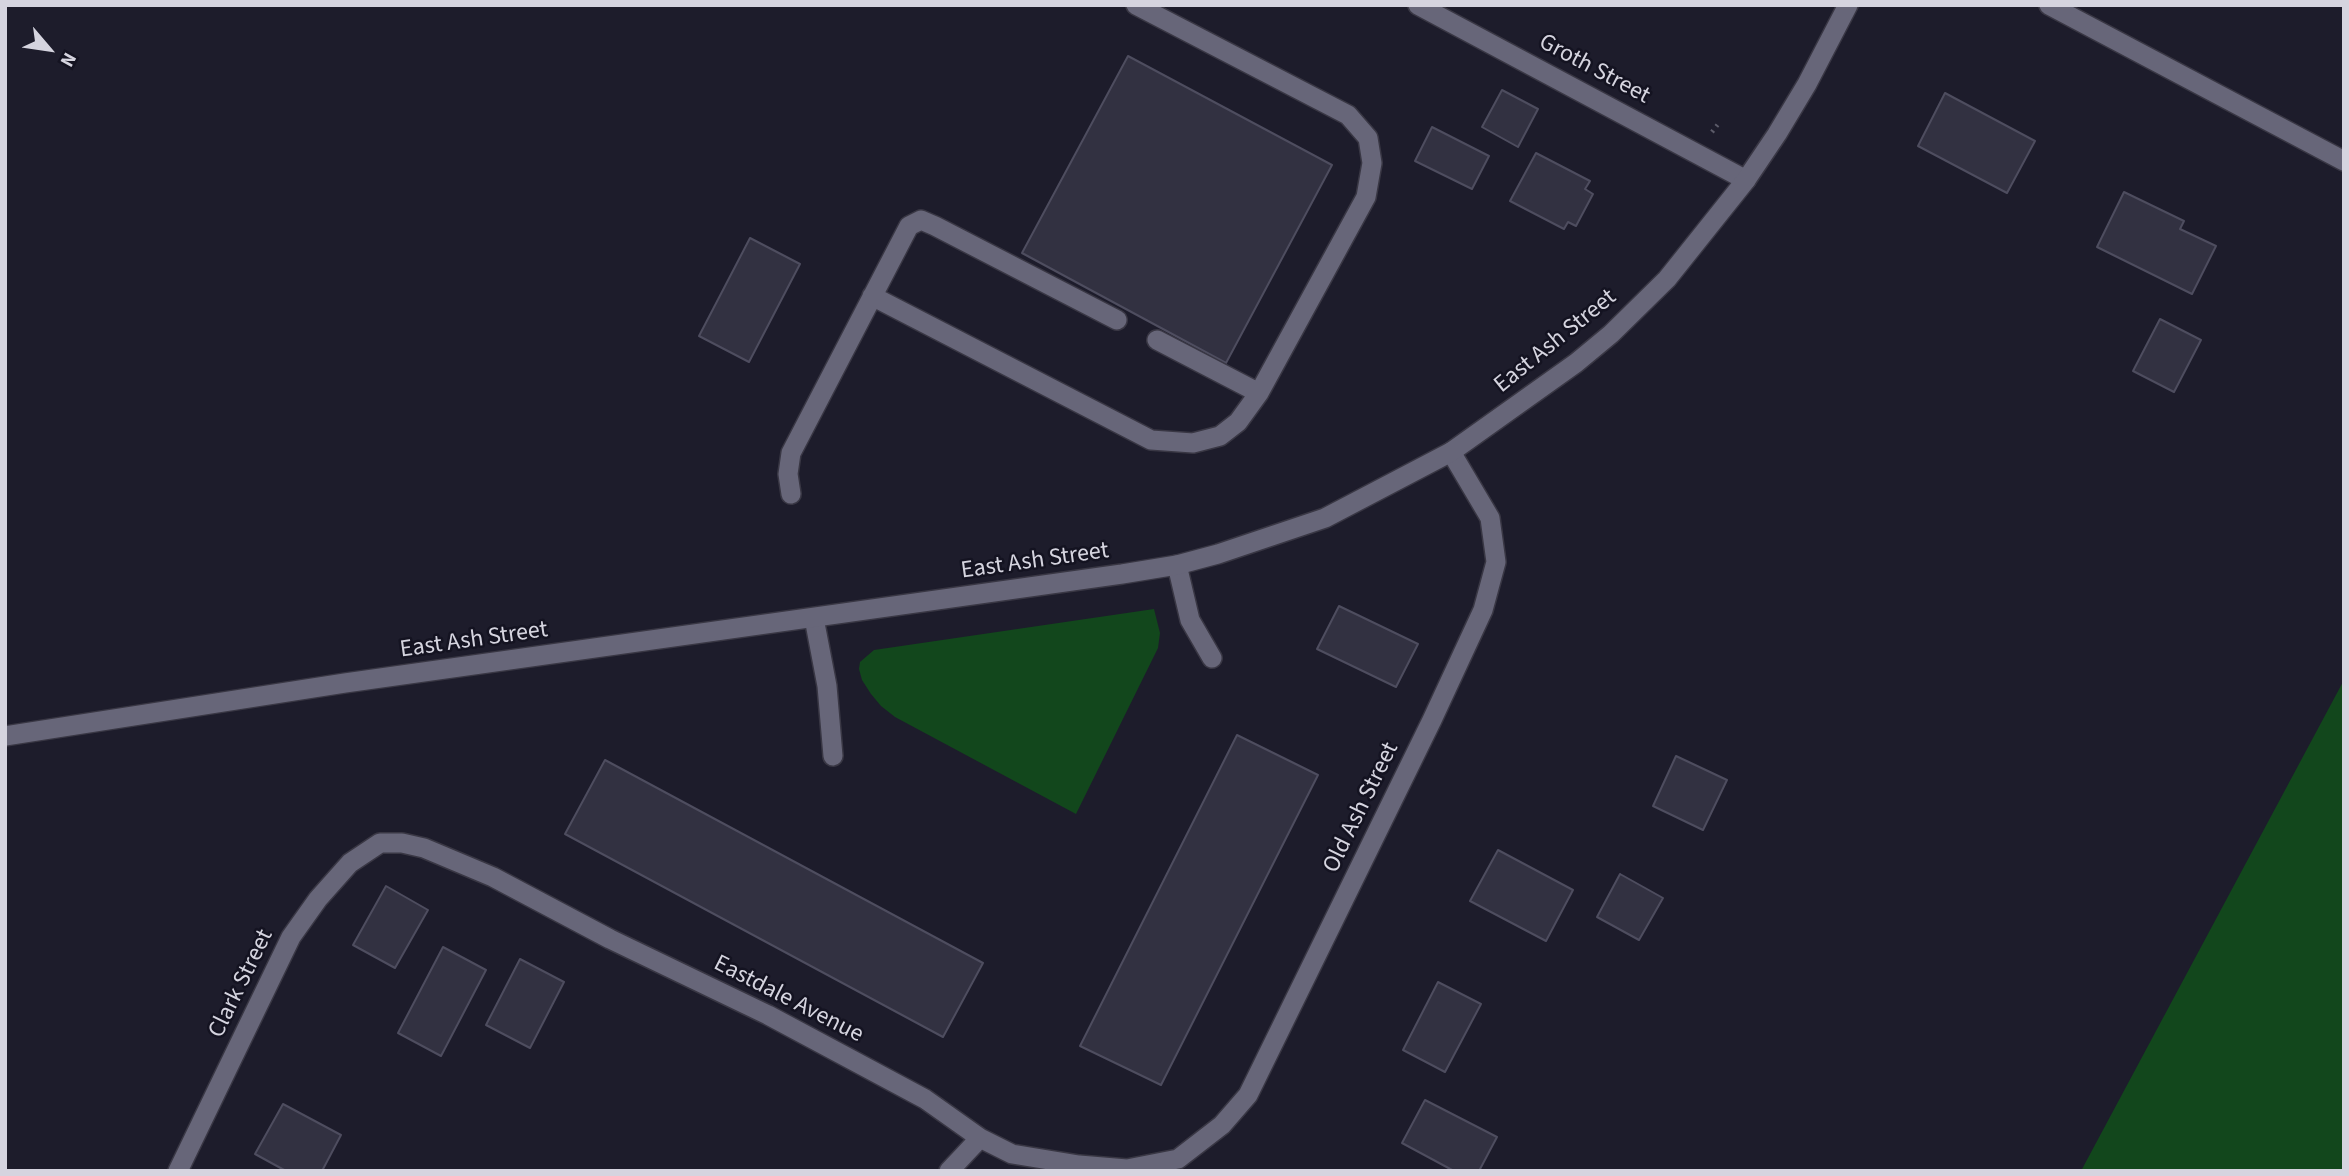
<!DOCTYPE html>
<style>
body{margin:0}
#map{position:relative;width:2349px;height:1176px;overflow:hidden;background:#1d1c2b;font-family:"Source Sans 3",sans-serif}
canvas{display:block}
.frame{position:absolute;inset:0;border:7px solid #d5d4df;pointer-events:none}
.north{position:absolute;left:14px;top:14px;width:70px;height:70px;-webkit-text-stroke:5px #141321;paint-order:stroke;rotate:119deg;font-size:19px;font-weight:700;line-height:28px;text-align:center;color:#d5d4df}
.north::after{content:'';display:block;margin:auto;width:24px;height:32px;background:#d5d4df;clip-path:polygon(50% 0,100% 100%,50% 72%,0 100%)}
</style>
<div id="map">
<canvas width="2349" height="1176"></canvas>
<div class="frame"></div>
<div class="north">N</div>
</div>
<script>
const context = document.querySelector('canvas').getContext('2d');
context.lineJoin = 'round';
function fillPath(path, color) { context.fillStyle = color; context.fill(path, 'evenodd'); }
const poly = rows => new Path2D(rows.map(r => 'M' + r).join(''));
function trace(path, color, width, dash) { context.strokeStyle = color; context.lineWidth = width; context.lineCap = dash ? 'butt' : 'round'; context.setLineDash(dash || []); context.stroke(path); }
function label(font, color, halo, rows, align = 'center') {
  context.font = font + ' "Source Sans 3",sans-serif'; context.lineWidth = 5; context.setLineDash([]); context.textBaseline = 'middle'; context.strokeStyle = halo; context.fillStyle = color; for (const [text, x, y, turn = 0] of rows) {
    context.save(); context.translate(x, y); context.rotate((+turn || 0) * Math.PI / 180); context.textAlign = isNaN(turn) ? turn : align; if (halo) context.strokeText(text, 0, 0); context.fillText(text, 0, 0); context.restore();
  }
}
fillPath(poly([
 [1154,609,1160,633,1158,648,1076,814,895,717,881,706,871,694,862,680,859,669,860,662,874,650],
 [2344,680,2344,1171,2081,1171]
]), '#12471c');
const building = poly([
 [1128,56,1332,165,1226,363,1022,253,1128,56],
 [1502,90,1538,109,1518,147,1482,127,1502,90],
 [1945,93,2035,141,2007,193,1918,146,1945,93],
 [1432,127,1489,156,1472,189,1415,161,1432,127],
 [1536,153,1590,181,1585,189,1593,194,1576,226,1568,222,1564,229,1510,201,1536,153],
 [2124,192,2184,221,2180,229,2216,246,2192,294,2097,247,2124,192],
 [750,238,800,264,749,362,699,336,750,238],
 [2160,319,2201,340,2174,392,2133,371,2160,319],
 [1339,606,1418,644,1396,687,1317,649,1339,606],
 [1237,735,1318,775,1161,1085,1080,1046,1237,735],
 [1676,756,1727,780,1703,830,1653,806,1676,756],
 [605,760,983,963,943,1037,565,834,605,760],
 [1498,850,1573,890,1546,941,1470,901,1498,850],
 [1620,874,1663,898,1639,940,1597,917,1620,874],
 [386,886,428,910,395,968,353,945,386,886],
 [443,947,486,970,441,1056,398,1033,443,947],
 [520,959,564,982,530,1048,486,1025,520,959],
 [1438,982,1481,1004,1445,1072,1403,1050,1438,982],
 [1425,1100,1497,1137,1479,1171,1454,1171,1402,1143,1425,1100],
 [283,1104,341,1135,322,1171,286,1171,255,1154,283,1104]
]);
fillPath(building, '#323141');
trace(building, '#4e4d5f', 2);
const service = poly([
 [872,296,1151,440,1193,443,1220,436,1238,422,1259,393,1366,197,1372,163,1368,138,1348,115,1136,5],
 [1157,340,1259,393],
 [791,494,788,474,791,453,909,226,921,220,935,226,1117,320],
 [1177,565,1190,620,1212,658],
 [814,618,827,686,833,756]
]);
const minor = poly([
 [1418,5,1746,180],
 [2049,5,2344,161],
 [178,1171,291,937,318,899,350,863,380,843,402,843,424,848,493,877,610,939,768,1015,925,1099,980,1138,1012,1154,1079,1165,1127,1169,1178,1159,1222,1125,1248,1095,1432,720,1483,610,1496,562,1490,518,1451,452],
 [949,1171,980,1138]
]);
const tertiary = poly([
 [5,736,345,683,1122,574,1177,565,1218,554,1325,518,1451,452,1576,363,1611,334,1667,279,1746,180,1777,134,1807,84,1848,5]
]);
trace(service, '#393744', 22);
trace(minor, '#393744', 22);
trace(tertiary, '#393744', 22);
trace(poly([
 [1712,132,1719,123]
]), '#5c5b69', 4.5, [2, 5]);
trace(service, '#676679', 19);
trace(minor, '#676679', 19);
trace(tertiary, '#676679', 19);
label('24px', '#d5d4df', '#141321', [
 ["Groth Street",1594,70,28],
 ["East Ash Street",1556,342,-39],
 ["East Ash Street",1035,562,-8],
 ["East Ash Street",474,641,-8],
 ["Old Ash Street",1362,808,-64],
 ["Clark Street",242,984,-64],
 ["Eastdale Avenue",788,1000,27]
]);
</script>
